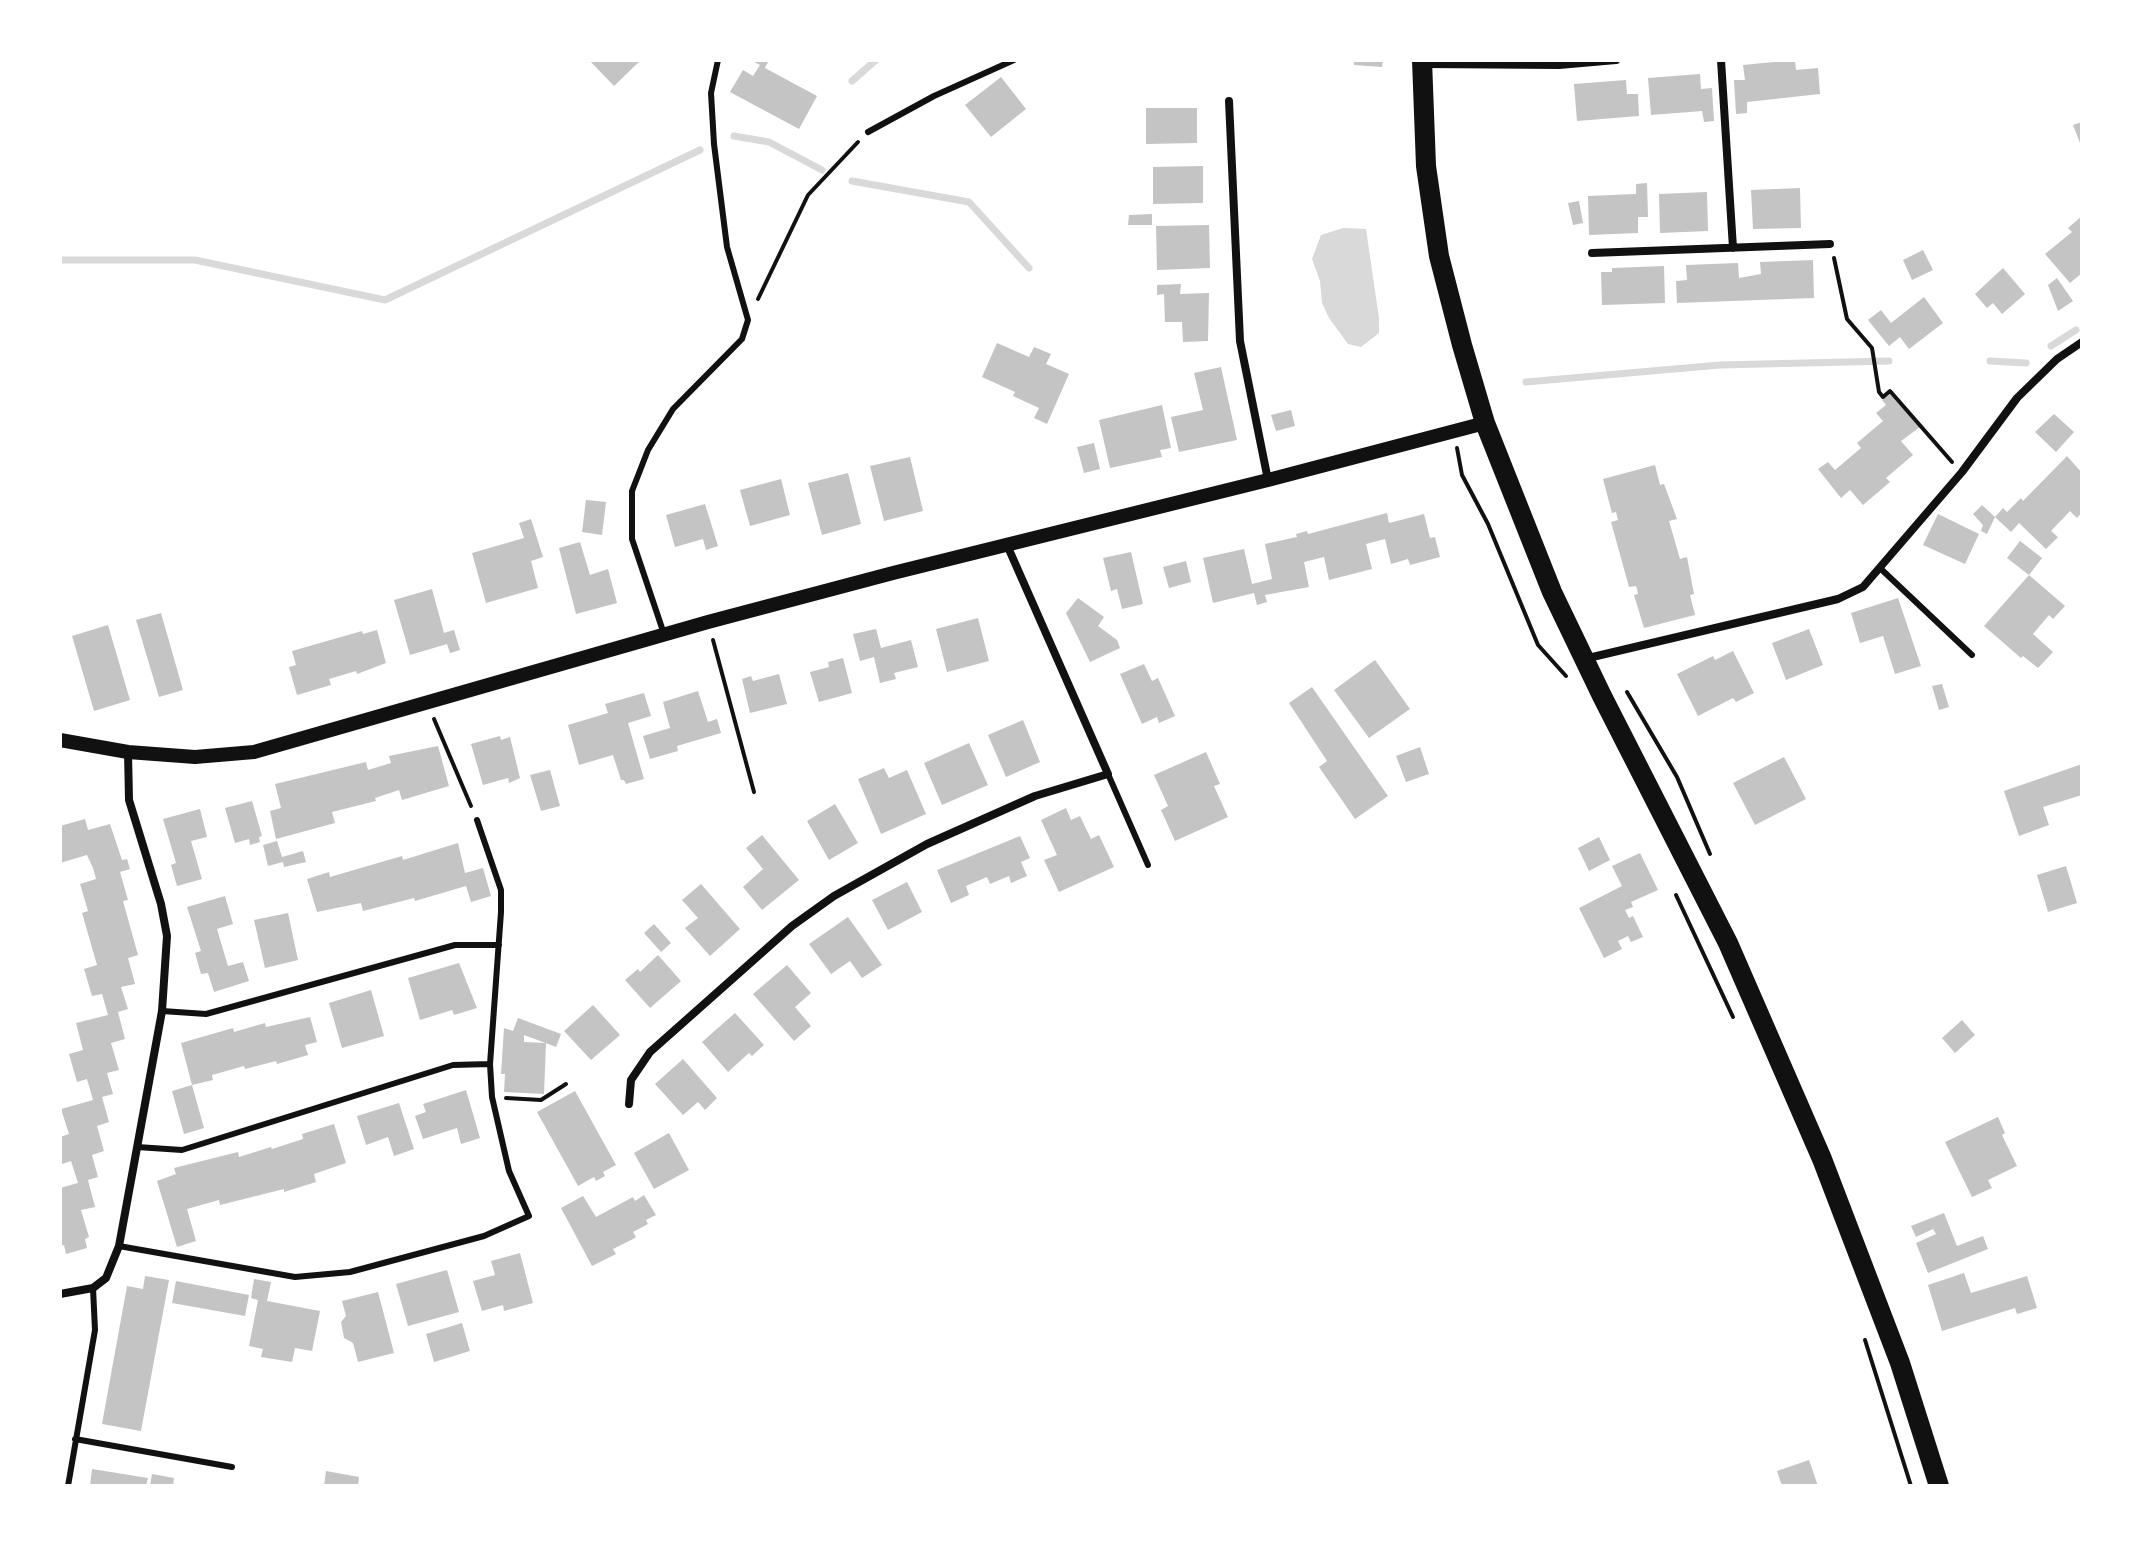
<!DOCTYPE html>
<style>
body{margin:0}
#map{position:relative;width:2142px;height:1546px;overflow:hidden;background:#fff;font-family:"Asap Condensed",sans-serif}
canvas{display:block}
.frame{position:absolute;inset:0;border:62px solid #fff;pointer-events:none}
</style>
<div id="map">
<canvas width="2142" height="1546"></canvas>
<div class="frame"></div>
</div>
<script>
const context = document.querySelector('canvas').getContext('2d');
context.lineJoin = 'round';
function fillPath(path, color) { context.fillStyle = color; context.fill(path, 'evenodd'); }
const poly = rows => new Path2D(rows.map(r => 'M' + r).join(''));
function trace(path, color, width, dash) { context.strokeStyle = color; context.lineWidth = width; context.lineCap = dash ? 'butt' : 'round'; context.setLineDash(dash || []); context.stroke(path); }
fillPath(poly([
 [1343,228,1366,229,1379,318,1379,333,1361,347,1348,344,1329,318,1322,303,1320,281,1312,259,1321,235]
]), '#d9d9d9');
trace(poly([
 [852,81,876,60],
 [734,136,769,142,822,170],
 [852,181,969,202,1029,268],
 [60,260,195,260,385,300,700,150],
 [2051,346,2076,330],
 [1990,361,2026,363],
 [1526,382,1720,365,1889,361]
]), '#d9d9d9', 7);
fillPath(poly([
 [589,60,641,60,614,86],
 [750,60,769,60,765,68,817,96,799,129,730,92,743,70,753,76,760,65],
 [1354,60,1383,60,1382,67,1354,65],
 [1795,60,1796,70,1818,68,1820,94,1747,102,1747,113,1736,114,1734,80,1745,80,1743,65],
 [1700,74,1701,89,1712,88,1714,121,1704,122,1702,111,1651,115,1648,78],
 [1001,77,1026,109,991,137,965,105],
 [1626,80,1627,94,1638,94,1639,116,1577,121,1574,84],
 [1146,108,1197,108,1197,143,1146,144],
 [2082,122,2082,148,2073,125],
 [1203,166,1203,203,1153,204,1153,167],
 [1647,183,1648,217,1638,217,1638,233,1589,235,1588,196,1636,194,1636,184],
 [1800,188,1801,228,1753,229,1751,190],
 [1707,192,1708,231,1660,233,1659,194],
 [1579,201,1583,223,1573,225,1568,203],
 [1152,214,1152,225,1128,225,1129,215],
 [2082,216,2082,273,2070,283,2045,254,2072,232,2068,228],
 [1209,225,1210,268,1157,270,1156,226],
 [1923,250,1933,270,1912,280,1903,260],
 [1813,260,1814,298,1677,303,1676,281,1687,280,1686,265,1738,263,1739,278,1761,274,1760,262],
 [1664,266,1665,303,1602,305,1601,272,1612,272,1612,268],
 [2003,268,2025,294,2002,314,1993,303,1987,308,1975,294],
 [2057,278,2073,301,2058,311,2048,285],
 [1181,284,1180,294,1209,293,1208,341,1183,342,1182,322,1165,322,1164,294,1157,295,1157,285],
 [1924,297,1943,323,1909,349,1900,337,1889,346,1868,320,1881,310,1891,323],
 [997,343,1029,357,1034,347,1051,354,1046,364,1069,374,1047,424,1034,418,1039,408,1013,396,1015,392,982,377],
 [1221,367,1237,440,1179,452,1171,417,1203,410,1194,373],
 [1890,394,1920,427,1901,441,1913,455,1886,478,1890,482,1863,505,1850,490,1841,498,1818,469,1828,462,1835,470,1861,448,1857,443,1883,421,1876,413,1886,405,1882,400],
 [1162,405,1171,448,1160,450,1162,457,1110,468,1099,420],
 [1291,410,1295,426,1276,431,1271,415],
 [2054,414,2074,432,2056,452,2035,432],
 [1094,443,1100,469,1084,473,1077,447],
 [2067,456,2082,473,2082,512,2077,518,2070,511,2051,531,2058,537,2046,549,2019,523,2011,532,1995,517,1987,534,1981,531,1983,525,1973,514,1982,505,1995,517,2003,508,2007,512,2021,498,2023,501],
 [910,457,923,511,884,521,870,466],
 [1655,465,1660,485,1664,484,1677,519,1669,521,1680,559,1687,557,1694,594,1690,595,1695,615,1644,628,1634,595,1638,594,1637,589,1636,586,1629,587,1611,522,1618,520,1616,512,1612,513,1603,479],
 [848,473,861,524,822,535,808,483],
 [781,479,790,515,750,526,740,490],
 [586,500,606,502,602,535,582,532],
 [705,504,718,546,706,550,703,539,675,547,666,515],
 [1387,513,1389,523,1424,514,1430,538,1435,537,1440,557,1410,565,1408,559,1391,564,1385,539,1366,544,1372,569,1329,580,1324,557,1304,562,1309,587,1265,595,1267,602,1257,605,1254,593,1213,603,1203,558,1244,549,1252,584,1272,579,1265,544,1297,537,1296,534,1307,531,1308,534],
 [1938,514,1979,534,1965,564,1923,545],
 [531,519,543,557,531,561,538,588,486,603,472,553,524,538,519,523],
 [2020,541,2042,558,2029,575,2065,606,2053,619,2049,615,2033,634,2053,652,2038,668,2023,656,2021,658,1984,626,2029,575,2007,558],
 [580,542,590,575,608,569,617,603,576,614,559,548],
 [1131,552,1143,604,1122,609,1117,589,1111,591,1103,558],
 [1186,561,1191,582,1169,588,1163,567],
 [432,589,444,633,454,630,460,650,450,653,447,644,410,655,394,600],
 [1078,598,1104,617,1098,626,1117,640,1120,648,1090,662,1066,613],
 [1898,598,1921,666,1895,674,1883,636,1860,643,1851,613],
 [161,613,183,690,159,697,136,620],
 [978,618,989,661,947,672,936,629],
 [108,625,130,700,94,711,72,636],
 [876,629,881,648,911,640,918,667,894,673,896,679,880,683,874,657,860,661,853,634],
 [1809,629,1823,665,1786,680,1772,643],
 [377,630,386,663,357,674,356,671,329,679,331,685,297,695,289,667,296,665,292,651,362,631,363,634],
 [1733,651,1754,693,1736,702,1733,698,1698,716,1677,674,1713,656,1715,660],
 [843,658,852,693,819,702,810,672,829,667,828,662],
 [1375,660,1410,709,1369,738,1334,690],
 [1144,664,1152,681,1158,678,1175,716,1159,723,1157,717,1142,724,1120,674],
 [779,674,787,704,750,713,742,679,751,676,753,681],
 [1942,684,1949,707,1939,710,1932,686],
 [1312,687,1388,796,1355,819,1319,767,1327,761,1289,703],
 [698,691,708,722,717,719,721,733,677,746,678,751,650,759,643,736,670,728,663,702],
 [644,693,651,716,628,723,644,779,626,784,624,780,621,780,613,755,579,765,568,725,608,713,605,704],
 [1023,720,1040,762,1006,777,988,735],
 [500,736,501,740,510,737,520,778,509,783,508,778,483,785,471,744],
 [969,743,988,785,942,805,924,763],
 [438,746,449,786,402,800,399,790,375,798,376,801,332,812,335,823,276,839,270,811,281,808,275,784,366,762,368,770,391,763,389,756],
 [1420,747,1429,774,1406,782,1396,756],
 [1206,752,1220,784,1214,786,1228,817,1175,841,1161,810,1168,806,1154,775],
 [1784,757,1806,799,1755,825,1733,783],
 [2082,764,2082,795,2043,807,2049,825,2019,836,2004,791],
 [884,768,889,778,907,770,926,814,881,834,858,779],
 [550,770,560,806,541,811,530,775],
 [252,801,262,836,259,837,260,842,250,845,249,839,235,843,225,808],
 [835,804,858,843,829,860,807,821],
 [1066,808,1071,820,1080,816,1091,839,1099,835,1114,867,1059,892,1044,860,1057,855,1041,820],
 [200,809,207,837,191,841,202,879,177,886,171,865,176,863,163,819],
 [85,819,88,830,110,824,122,860,127,859,130,869,120,872,128,900,123,901,138,955,128,958,135,984,121,987,128,1009,118,1012,125,1039,111,1043,119,1070,107,1073,113,1094,102,1097,109,1122,97,1126,104,1151,92,1155,98,1177,88,1180,95,1207,81,1210,89,1237,85,1239,87,1248,66,1254,64,1245,60,1246,60,1188,78,1183,71,1161,62,1164,60,1156,60,1137,69,1134,61,1109,93,1100,87,1079,77,1082,69,1054,83,1050,76,1023,108,1015,102,994,92,996,84,969,97,965,82,913,88,911,80,884,96,879,93,868,87,855,60,863,60,826],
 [762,835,799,880,762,910,743,887,763,869,746,848],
 [1020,836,1030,858,1021,862,1027,876,1011,883,1009,876,990,884,987,877,966,886,969,895,951,903,937,870],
 [1599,837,1610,860,1589,871,1578,848],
 [277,841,282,857,303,851,306,862,284,867,283,862,268,866,263,845],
 [458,843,465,873,483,868,491,896,471,902,466,886,415,901,414,898,363,911,361,903,317,912,307,879,329,872,330,877,402,856,403,860],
 [1640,853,1658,890,1631,902,1633,907,1625,910,1629,918,1633,916,1643,937,1631,942,1628,936,1618,941,1622,949,1604,958,1579,908,1622,886,1612,866],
 [2066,866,2077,903,2048,912,2037,875],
 [907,882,922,912,888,930,872,900],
 [701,884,740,929,710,956,685,928,698,918,682,900],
 [225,896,233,924,217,929,228,966,243,962,249,981,214,992,208,973,201,974,195,953,201,951,187,907],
 [288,913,298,960,265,968,254,920],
 [848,917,882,965,862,978,850,961,831,974,809,944],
 [654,924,671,943,661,952,644,933],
 [658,955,681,981,650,1008,625,980,638,969,640,972],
 [459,963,477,1008,454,1015,452,1010,420,1020,408,978],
 [787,965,811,993,795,1007,811,1026,794,1041,753,994],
 [371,990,384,1036,342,1048,329,1003],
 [593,1005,620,1035,591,1060,564,1031],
 [735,1013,764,1045,752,1056,749,1053,728,1072,702,1042],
 [310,1017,317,1042,305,1045,308,1055,277,1064,276,1061,245,1069,244,1066,212,1075,213,1080,192,1085,181,1043,233,1028,234,1032,265,1023,266,1027],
 [518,1018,561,1034,556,1047,551,1045,524,1035,524,1042,546,1043,544,1094,504,1092,505,1074,501,1074,504,1028,513,1031],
 [1962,1020,1975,1035,1955,1053,1942,1038],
 [683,1059,717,1098,705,1110,698,1102,683,1115,655,1084],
 [192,1085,204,1128,184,1134,172,1091],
 [466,1090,480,1138,461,1144,457,1128,423,1139,415,1116,426,1112,423,1104],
 [575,1091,616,1165,603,1172,605,1176,596,1181,594,1177,578,1186,537,1112],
 [399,1103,414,1149,394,1156,388,1137,366,1145,357,1116],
 [1998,1117,2005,1133,2002,1135,2017,1166,1988,1180,1992,1188,1972,1197,1945,1142],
 [334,1124,346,1163,314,1174,316,1182,284,1192,284,1189,220,1205,219,1200,187,1209,196,1241,177,1247,157,1181,176,1174,174,1168,238,1152,239,1157,271,1147,272,1149,303,1139,302,1134],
 [669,1133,689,1170,654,1189,634,1153],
 [644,1195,656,1215,646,1220,648,1224,633,1232,636,1237,633,1239,613,1249,616,1254,592,1266,561,1208,583,1196,596,1217,633,1197,635,1201],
 [1944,1213,1957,1246,1983,1236,1988,1249,1928,1273,1916,1243,1936,1234,1933,1229,1916,1237,1911,1226],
 [520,1253,533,1303,504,1311,503,1305,482,1311,473,1281,495,1275,491,1261],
 [447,1270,459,1312,408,1326,396,1284],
 [1964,1273,1971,1293,2027,1276,2037,1308,2017,1314,2015,1308,1942,1331,1928,1285],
 [145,1276,169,1280,141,1431,102,1424,127,1286,143,1289],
 [254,1279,271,1282,267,1301,320,1311,312,1351,295,1348,292,1362,261,1357,263,1349,249,1346,258,1300,251,1298],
 [176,1281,249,1295,245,1316,172,1303],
 [378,1292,394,1353,358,1362,353,1343,344,1338,341,1322,346,1316,342,1301],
 [462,1323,470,1351,434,1362,426,1334],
 [1809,1460,1818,1486,1782,1486,1777,1471],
 [92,1469,148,1478,146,1486,90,1486],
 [326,1471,359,1477,358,1486,324,1486],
 [152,1474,174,1478,173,1486,150,1486]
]), '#c4c4c4');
trace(poly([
 [1834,258,1847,319,1872,348,1879,392,1883,397,1890,391,1952,462],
 [758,299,808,195,858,142],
 [1457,448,1462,475,1488,524,1538,645,1566,676],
 [713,640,754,792],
 [1627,692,1677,777,1710,854],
 [434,719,471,806],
 [1676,895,1733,1017],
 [506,1098,541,1100,566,1084],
 [1865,1340,1911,1486]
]), '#111', 4);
trace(poly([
 [868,132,934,96,1014,60],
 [1881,569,1972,655],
 [664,634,632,539,632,491,648,450,673,409,742,339,748,320,727,247,714,144,711,93,718,60],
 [1108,774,1148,865],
 [162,1011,206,1014,455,945,499,945],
 [137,1147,182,1150,453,1065,490,1064],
 [119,1246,295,1277,350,1272,484,1236,529,1216,509,1171,492,1097,490,1064,501,912,501,890,477,820],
 [75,1439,232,1467],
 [68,1486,95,1330,93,1288]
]), '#111', 6);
trace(poly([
 [1721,60,1733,248],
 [1423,64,1559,65,1616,60],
 [1229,101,1240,341,1268,480],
 [1592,253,1830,244],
 [1584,659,1838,599,1863,587,1962,472,2017,398,2057,359,2082,342],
 [629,1104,631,1080,650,1052,792,926,834,896,927,844,1035,796,1108,774,1007,545],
 [60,1294,93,1288,106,1278,119,1246,162,1011,167,936,161,904,129,800,128,752]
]), '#111', 8);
trace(poly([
 [60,740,128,752,195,757,254,752,708,622,893,573,1268,480,1485,423]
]), '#111', 14);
trace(poly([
 [1422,60,1426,166,1439,256,1462,345,1485,423,1552,592,1602,696,1728,943,1822,1159,1900,1363,1939,1486]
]), '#111', 20);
</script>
